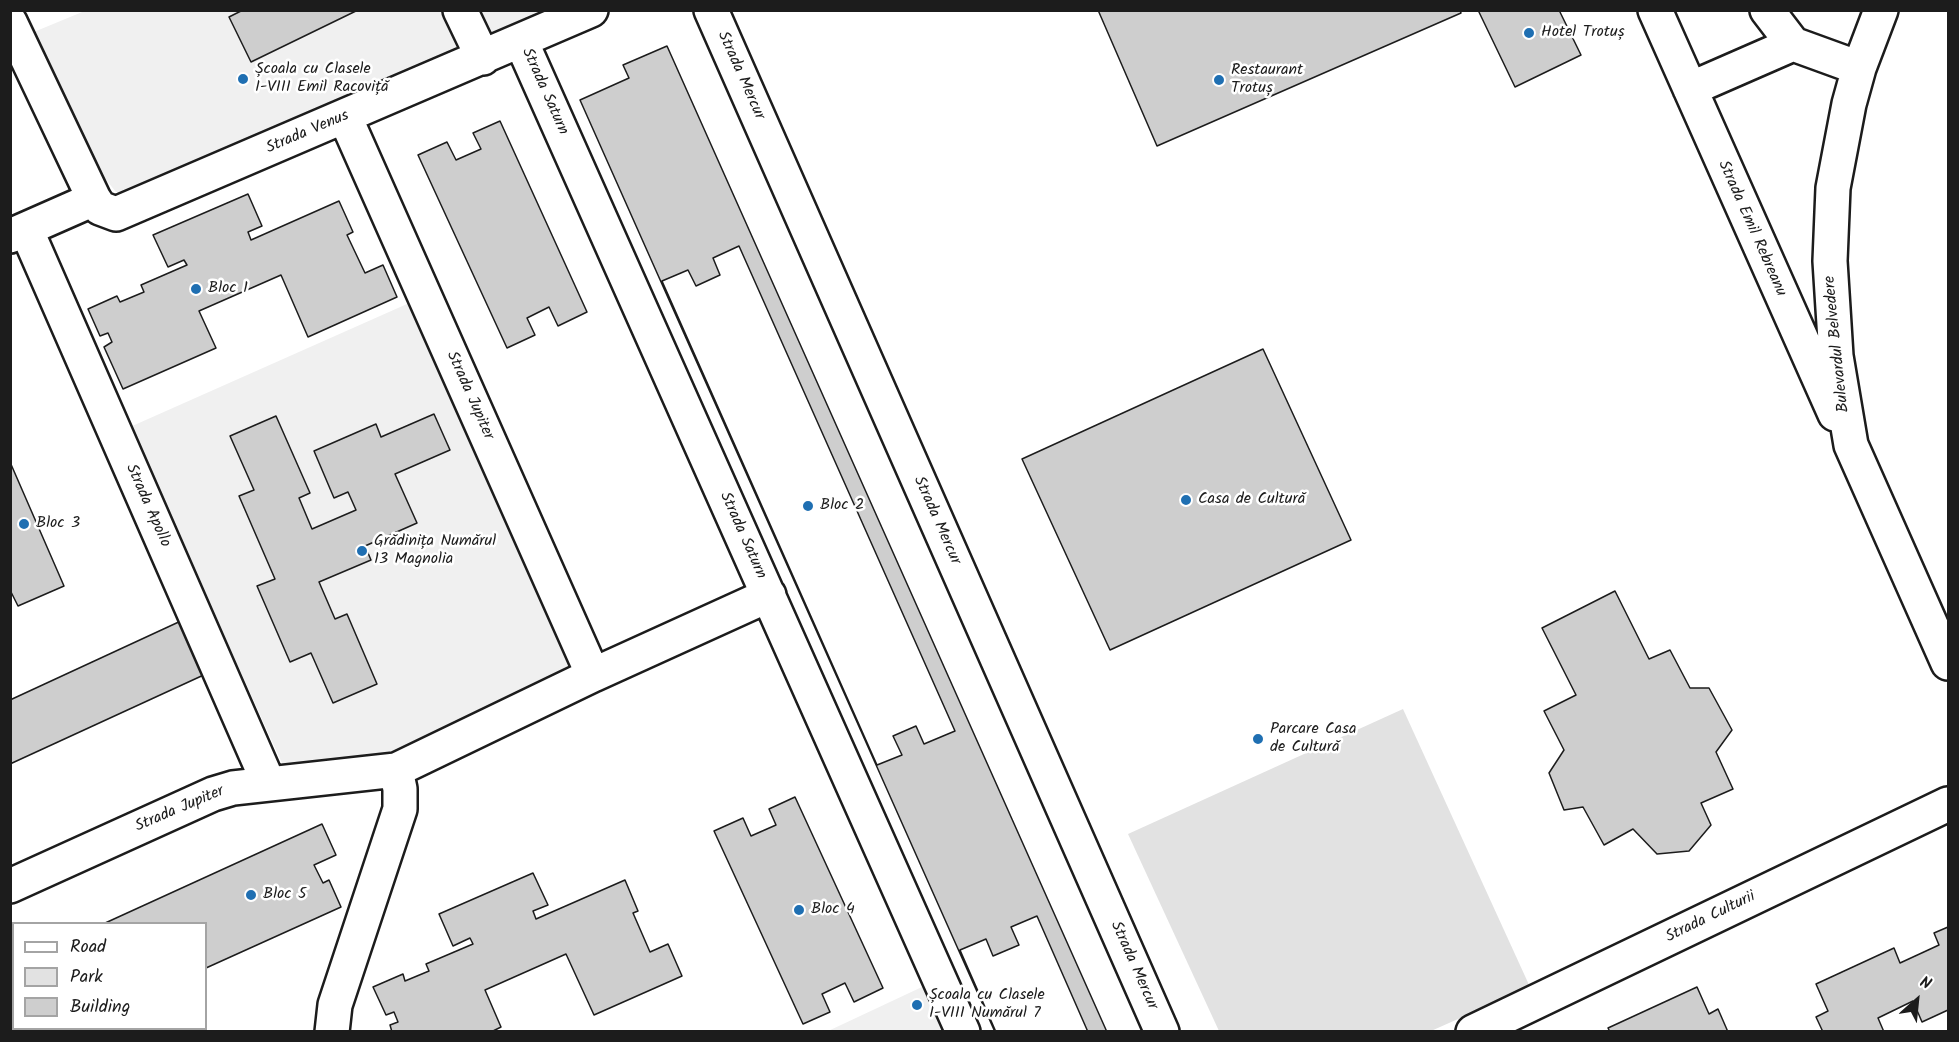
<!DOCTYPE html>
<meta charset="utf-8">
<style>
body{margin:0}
#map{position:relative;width:1959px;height:1042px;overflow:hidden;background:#fff;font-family:Kalam,sans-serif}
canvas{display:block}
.frame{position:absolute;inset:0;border:12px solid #1c1c1c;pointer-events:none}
.legend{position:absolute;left:12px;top:922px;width:195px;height:108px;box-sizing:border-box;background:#fff;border:2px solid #a4a4a4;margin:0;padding:8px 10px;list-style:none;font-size:18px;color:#1c1c1c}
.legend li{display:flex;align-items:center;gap:12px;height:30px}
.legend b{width:30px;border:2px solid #a4a4a4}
.north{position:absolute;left:1887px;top:970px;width:60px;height:60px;-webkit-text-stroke:4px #fff;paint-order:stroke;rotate:27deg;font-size:16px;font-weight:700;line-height:24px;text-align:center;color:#1c1c1c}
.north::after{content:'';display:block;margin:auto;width:21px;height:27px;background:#1c1c1c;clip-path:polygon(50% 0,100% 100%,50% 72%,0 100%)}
</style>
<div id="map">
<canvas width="1959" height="1042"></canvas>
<div class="frame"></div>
<ul class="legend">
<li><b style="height:8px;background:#fff"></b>Road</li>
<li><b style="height:16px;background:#e2e2e2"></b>Park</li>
<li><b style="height:16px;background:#cecece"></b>Building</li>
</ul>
<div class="north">N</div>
</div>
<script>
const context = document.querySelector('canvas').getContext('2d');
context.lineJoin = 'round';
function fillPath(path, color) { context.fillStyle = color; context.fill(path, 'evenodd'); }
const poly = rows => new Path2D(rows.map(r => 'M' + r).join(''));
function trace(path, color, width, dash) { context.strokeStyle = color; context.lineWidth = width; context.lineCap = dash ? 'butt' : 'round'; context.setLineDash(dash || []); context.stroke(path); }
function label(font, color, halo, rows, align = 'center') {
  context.font = font + ' Kalam,sans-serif'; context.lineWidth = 5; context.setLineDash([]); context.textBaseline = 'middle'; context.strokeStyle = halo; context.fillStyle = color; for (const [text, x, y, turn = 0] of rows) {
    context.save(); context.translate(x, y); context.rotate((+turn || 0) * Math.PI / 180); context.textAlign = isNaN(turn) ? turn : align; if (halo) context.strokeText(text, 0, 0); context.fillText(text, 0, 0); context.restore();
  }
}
fillPath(poly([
 [87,10,591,11,129,196,116,192,99,171,29,34],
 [425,296,593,675,396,770,290,781,130,427],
 [939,979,963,1032,826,1032]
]), '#f0f0f0');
fillPath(poly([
 [1403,709,1530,987,1431,1031,1219,1031,1128,834]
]), '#e2e2e2');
const building = poly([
 [243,10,358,10,251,62,229,17,243,10],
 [1098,10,1460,10,1461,13,1157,146,1098,10],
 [1478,10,1559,10,1581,55,1515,87,1478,10],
 [667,46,1107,1032,995,1032,580,100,629,78,623,65,667,46],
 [500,121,587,312,558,326,549,307,527,318,535,335,507,348,418,155,447,142,456,160,481,149,473,133,500,121],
 [248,194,262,226,248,232,251,240,339,201,353,232,347,235,365,273,383,265,397,297,308,337,281,275,199,311,216,348,123,389,104,347,112,342,108,333,100,336,88,309,117,296,120,302,144,292,141,285,187,265,184,260,168,267,153,235,248,194],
 [739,246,955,731,924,744,916,726,893,736,902,755,877,765,662,281,688,270,696,286,720,275,713,258,739,246],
 [1263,349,1351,540,1110,650,1022,459,1263,349],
 [434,414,450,450,395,474,417,523,365,546,371,560,319,582,335,619,347,614,377,684,333,703,311,653,290,662,257,586,275,579,239,496,254,490,230,436,276,416,310,493,299,498,312,529,356,510,348,492,334,498,314,451,376,424,381,437,434,414],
 [10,462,64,586,18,606,10,590,10,462],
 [1615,591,1649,659,1670,650,1690,688,1709,688,1732,730,1716,752,1733,789,1701,803,1711,825,1689,851,1657,854,1633,829,1604,845,1583,807,1564,810,1549,773,1564,750,1544,711,1576,695,1542,628,1615,591],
 [183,620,208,673,10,764,10,700,183,620],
 [795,797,883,988,854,1002,845,983,822,994,830,1012,803,1024,714,831,743,818,751,836,776,825,769,809,795,797],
 [322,824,336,855,314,865,323,883,329,880,341,907,206,968,206,924,103,924,322,824],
 [533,873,548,905,533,911,536,919,625,880,638,911,633,913,650,952,668,944,682,976,594,1015,566,954,485,990,501,1027,491,1032,392,1032,390,1025,398,1022,394,1012,386,1015,373,987,403,974,405,981,429,971,426,964,473,944,470,938,453,946,439,914,533,873],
 [1037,916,1088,1032,996,1032,960,950,986,939,993,956,1019,945,1011,927,1037,916],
 [1948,927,1948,1010,1922,1022,1913,1001,1878,1018,1884,1032,1823,1032,1816,1017,1828,1011,1816,984,1894,948,1900,963,1939,945,1934,933,1948,927],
 [14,964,14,1028,74,1028,67,1032,10,1032,10,966,14,964],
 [1697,987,1709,1014,1718,1009,1728,1032,1610,1032,1608,1028,1697,987]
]);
fillPath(building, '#cecece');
trace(building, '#1c1c1c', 1.5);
const minor = poly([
 [460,10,483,58],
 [711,10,1162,1032],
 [1655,10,1835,414],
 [1767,10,1793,44,1859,68],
 [1881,10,1859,68,1849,104,1833,188,1830,261,1836,356,1851,445,1948,663],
 [10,22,94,199,100,208,116,214,591,10],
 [521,41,963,1032],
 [1690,89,1793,44],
 [345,117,593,675],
 [26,229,268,782],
 [10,236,94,199],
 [10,886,213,794,233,788,396,770,593,675,769,595],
 [332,1032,335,1005,400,809,400,789,396,770],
 [1473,1032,1948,804]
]);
trace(minor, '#1c1c1c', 38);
trace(minor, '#fff', 33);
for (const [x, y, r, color] of [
 [1529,33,6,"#1f6fb2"],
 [243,79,6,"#1f6fb2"],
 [1219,80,6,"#1f6fb2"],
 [196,289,6,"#1f6fb2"],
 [1186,500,6,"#1f6fb2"],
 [808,506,6,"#1f6fb2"],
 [24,524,6,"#1f6fb2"],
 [362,551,6,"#1f6fb2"],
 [1258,739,6,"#1f6fb2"],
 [251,895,6,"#1f6fb2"],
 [799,910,6,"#1f6fb2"],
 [917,1005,6,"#1f6fb2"]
]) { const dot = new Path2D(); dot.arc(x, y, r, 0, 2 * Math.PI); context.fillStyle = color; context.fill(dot); trace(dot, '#fff', 2); }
label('16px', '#1c1c1c', '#fff', [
 ["Hotel Trotuș",1541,33],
 ["Școala cu Clasele",255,70],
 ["I-VIII Emil Racoviță",255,88],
 ["Restaurant",1231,71],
 ["Trotuș",1231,89],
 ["Bloc 1",208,289],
 ["Casa de Cultură",1198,500],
 ["Bloc 2",820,506],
 ["Bloc 3",36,524],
 ["Grădinița Numărul",374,542],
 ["13 Magnolia",374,560],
 ["Parcare Casa",1270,730],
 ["de Cultură",1270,748],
 ["Bloc 5",263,895],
 ["Bloc 4",811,910],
 ["Școala cu Clasele",929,996],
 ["I-VIII Numărul 7",929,1014]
], 'left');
label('16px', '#1c1c1c', '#fff', [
 ["Strada Mercur",740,76,66],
 ["Strada Saturn",544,92,66],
 ["Strada Venus",308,133,-23],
 ["Strada Emil Rebreanu",1751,229,66],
 ["Bulevardul Belvedere",1838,344,-96],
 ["Strada Jupiter",469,396,66],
 ["Strada Apollo",147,506,66],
 ["Strada Mercur",936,521,66],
 ["Strada Saturn",742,536,66],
 ["Strada Jupiter",180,810,-23],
 ["Strada Culturii",1711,918,-26],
 ["Strada Mercur",1133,966,66]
]);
</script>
